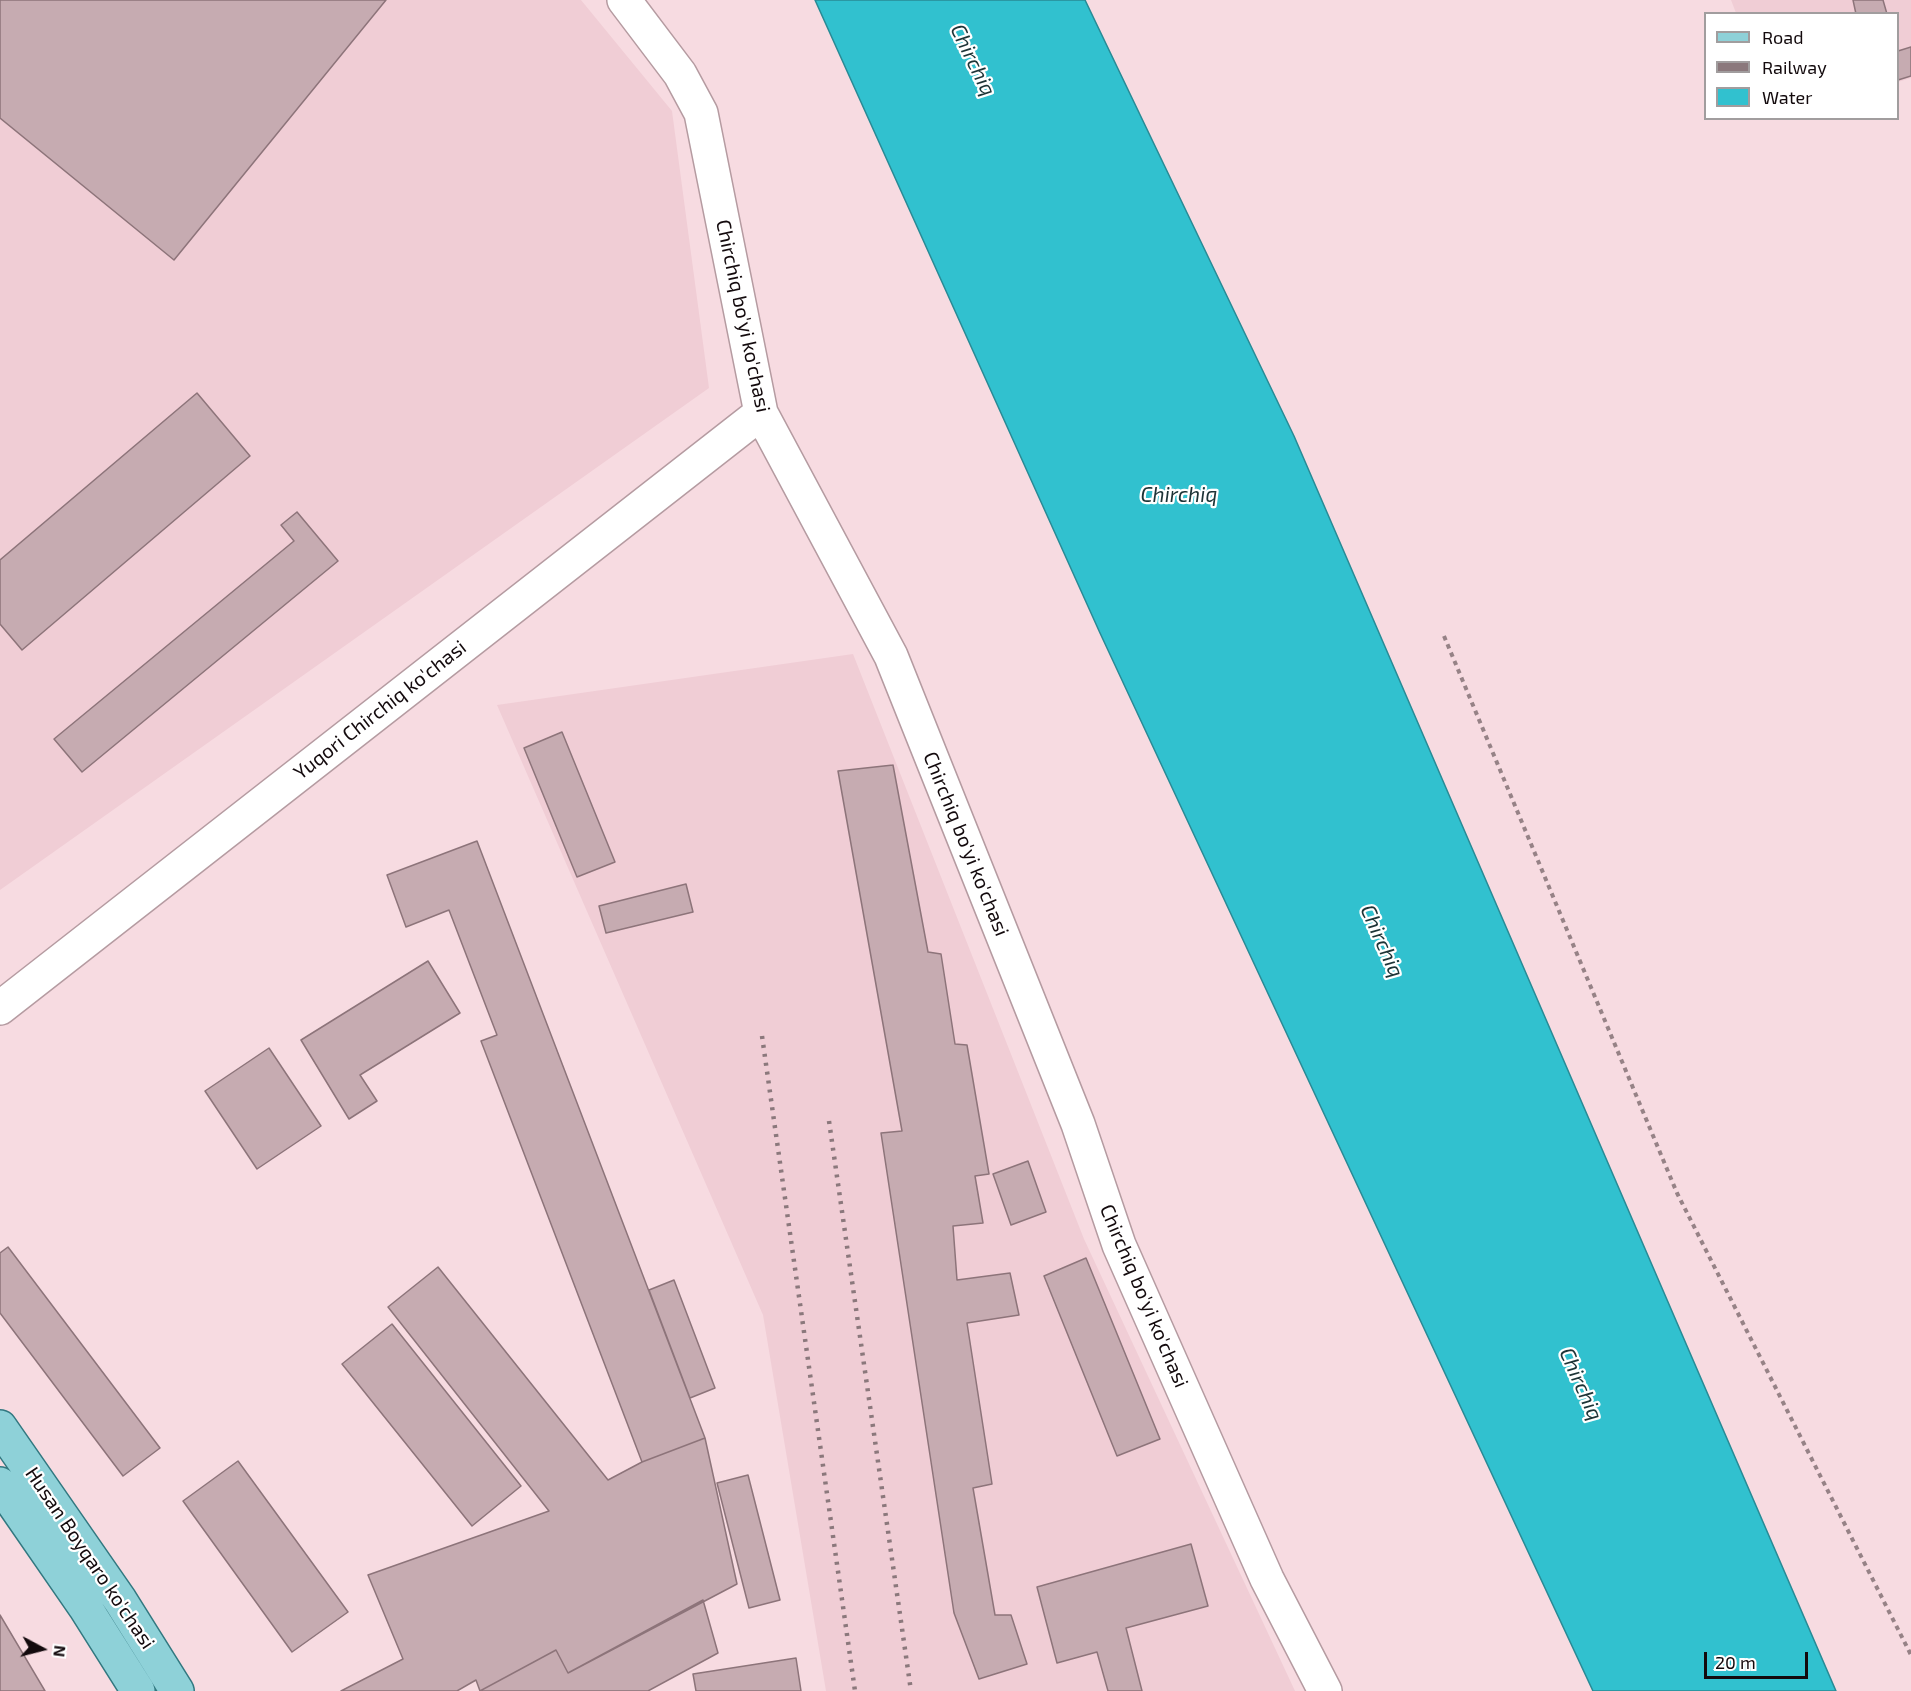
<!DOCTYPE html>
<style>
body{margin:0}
#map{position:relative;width:1911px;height:1691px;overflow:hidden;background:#f7dbe1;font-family:"Exo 2",sans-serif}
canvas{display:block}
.legend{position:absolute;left:1704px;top:12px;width:195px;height:108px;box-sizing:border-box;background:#fff;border:2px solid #a19d9e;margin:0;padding:8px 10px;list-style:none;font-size:18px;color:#130a0d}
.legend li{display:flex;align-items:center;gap:12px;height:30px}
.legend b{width:30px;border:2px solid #a19d9e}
.north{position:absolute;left:12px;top:1619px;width:60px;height:60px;-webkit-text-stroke:4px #fff;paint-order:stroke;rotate:97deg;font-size:16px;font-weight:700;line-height:24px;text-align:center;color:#130a0d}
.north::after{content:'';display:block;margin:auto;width:21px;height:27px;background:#130a0d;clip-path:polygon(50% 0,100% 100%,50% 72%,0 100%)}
.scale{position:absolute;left:1704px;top:1652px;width:104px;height:27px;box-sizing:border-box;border:3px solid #130a0d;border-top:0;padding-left:8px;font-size:18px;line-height:21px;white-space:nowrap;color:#130a0d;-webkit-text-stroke:4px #fff;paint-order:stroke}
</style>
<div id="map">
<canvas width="1911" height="1691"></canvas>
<ul class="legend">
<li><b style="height:8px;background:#8ed1d8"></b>Road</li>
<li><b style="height:8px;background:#8b787c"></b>Railway</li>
<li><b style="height:16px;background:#31c1cf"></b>Water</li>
</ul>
<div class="north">N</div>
<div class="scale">20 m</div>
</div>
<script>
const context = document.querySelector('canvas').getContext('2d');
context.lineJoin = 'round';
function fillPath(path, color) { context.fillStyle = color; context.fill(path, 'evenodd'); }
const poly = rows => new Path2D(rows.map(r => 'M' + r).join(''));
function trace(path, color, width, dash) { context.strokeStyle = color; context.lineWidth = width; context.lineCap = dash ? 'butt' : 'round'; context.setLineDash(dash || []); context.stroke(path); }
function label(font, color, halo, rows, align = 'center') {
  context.font = font + ' "Exo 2",sans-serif'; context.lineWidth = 4.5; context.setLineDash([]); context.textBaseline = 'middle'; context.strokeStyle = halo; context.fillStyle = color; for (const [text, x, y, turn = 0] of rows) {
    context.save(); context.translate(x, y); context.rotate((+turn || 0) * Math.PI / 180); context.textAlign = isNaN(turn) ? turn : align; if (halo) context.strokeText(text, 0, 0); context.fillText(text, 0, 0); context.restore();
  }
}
fillPath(poly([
 [0,0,581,0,672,111,709,388,0,890],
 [1731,0,1911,0,1911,78,1898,82,1898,14,1736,13],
 [853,654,1084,1239,1295,1691,826,1691,763,1315,497,705]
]), '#f0cdd5');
const water = poly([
 [815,0,1085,0,1294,436,1836,1691,1593,1691,1100,633,815,0]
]);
fillPath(water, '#31c1cf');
trace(water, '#288a95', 1.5);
const building = poly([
 [0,0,386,0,174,260,0,118,0,0],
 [1853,0,1883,0,1887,14,1856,14,1853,0],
 [1911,47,1911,76,1898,80,1898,51,1911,47],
 [197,393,250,456,22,650,0,624,0,560,197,393],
 [297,512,338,561,82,772,54,739,294,541,281,525,297,512],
 [562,732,615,862,577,877,524,748,562,732],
 [893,765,928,952,941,954,955,1044,967,1045,989,1174,975,1176,983,1223,953,1226,957,1280,1010,1273,1019,1315,967,1323,992,1484,973,1488,995,1615,1011,1615,1027,1664,979,1679,954,1613,881,1133,902,1131,838,771,893,765],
 [477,841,705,1438,642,1462,481,1041,497,1035,449,910,406,927,387,875,477,841],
 [686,884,693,912,606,933,599,906,686,884],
 [428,961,460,1013,360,1075,377,1101,349,1119,301,1040,428,961],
 [269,1048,321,1126,257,1169,205,1091,269,1048],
 [1028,1161,1046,1212,1011,1225,993,1174,1028,1161],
 [8,1247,160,1448,123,1476,0,1313,0,1253,8,1247],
 [1086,1258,1160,1439,1117,1456,1044,1276,1086,1258],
 [438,1267,608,1480,642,1462,705,1438,737,1584,568,1673,556,1650,480,1691,476,1680,457,1691,341,1691,403,1659,368,1575,549,1511,388,1307,438,1267],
 [674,1280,715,1388,690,1398,649,1290,674,1280],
 [392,1324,521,1486,472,1526,342,1364,392,1324],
 [238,1461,348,1612,292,1652,183,1501,238,1461],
 [748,1475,780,1600,749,1608,717,1483,748,1475],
 [1191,1544,1208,1606,1126,1628,1142,1691,1108,1691,1097,1652,1057,1663,1037,1587,1191,1544],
 [703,1600,718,1653,648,1691,480,1691,556,1650,568,1673,703,1600],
 [0,1615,45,1691,0,1691,0,1615],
 [796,1658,801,1691,696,1691,693,1674,796,1658]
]);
fillPath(building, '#c6abb1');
trace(building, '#8d747a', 1.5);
const minor = poly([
 [624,0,680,74,701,113,761,413,891,656,1078,1124,1119,1245,1267,1579,1325,1691],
 [0,1008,761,413]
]);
const major = poly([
 [0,1427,120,1600,177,1691],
 [0,1484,85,1607,138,1691]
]);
trace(minor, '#b59ba1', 36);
trace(major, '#327880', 36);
trace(poly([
 [1444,636,1677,1193,1911,1655]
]), '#968286', 4, [4.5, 4.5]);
trace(minor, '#fff', 33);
trace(major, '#8ed1d8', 33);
trace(poly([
 [762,1036,855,1691],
 [829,1121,911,1691]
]), '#8b787c', 4.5, [3, 6]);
label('20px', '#130a0d', '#fff', [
 ["Chirchiq bo'yi ko'chasi",743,316,78],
 ["Yuqori Chirchiq ko'chasi",380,710,-38],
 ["Chirchiq bo'yi ko'chasi",966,844,68],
 ["Chirchiq bo'yi ko'chasi",1144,1296,67],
 ["Husan Boyqaro ko'chasi",90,1558,56]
]);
label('italic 21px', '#1d3437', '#fff', [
 ["Chirchiq",973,60,64],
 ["Chirchiq",1179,495],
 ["Chirchiq",1382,941,66],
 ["Chirchiq",1581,1384,66]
]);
</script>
